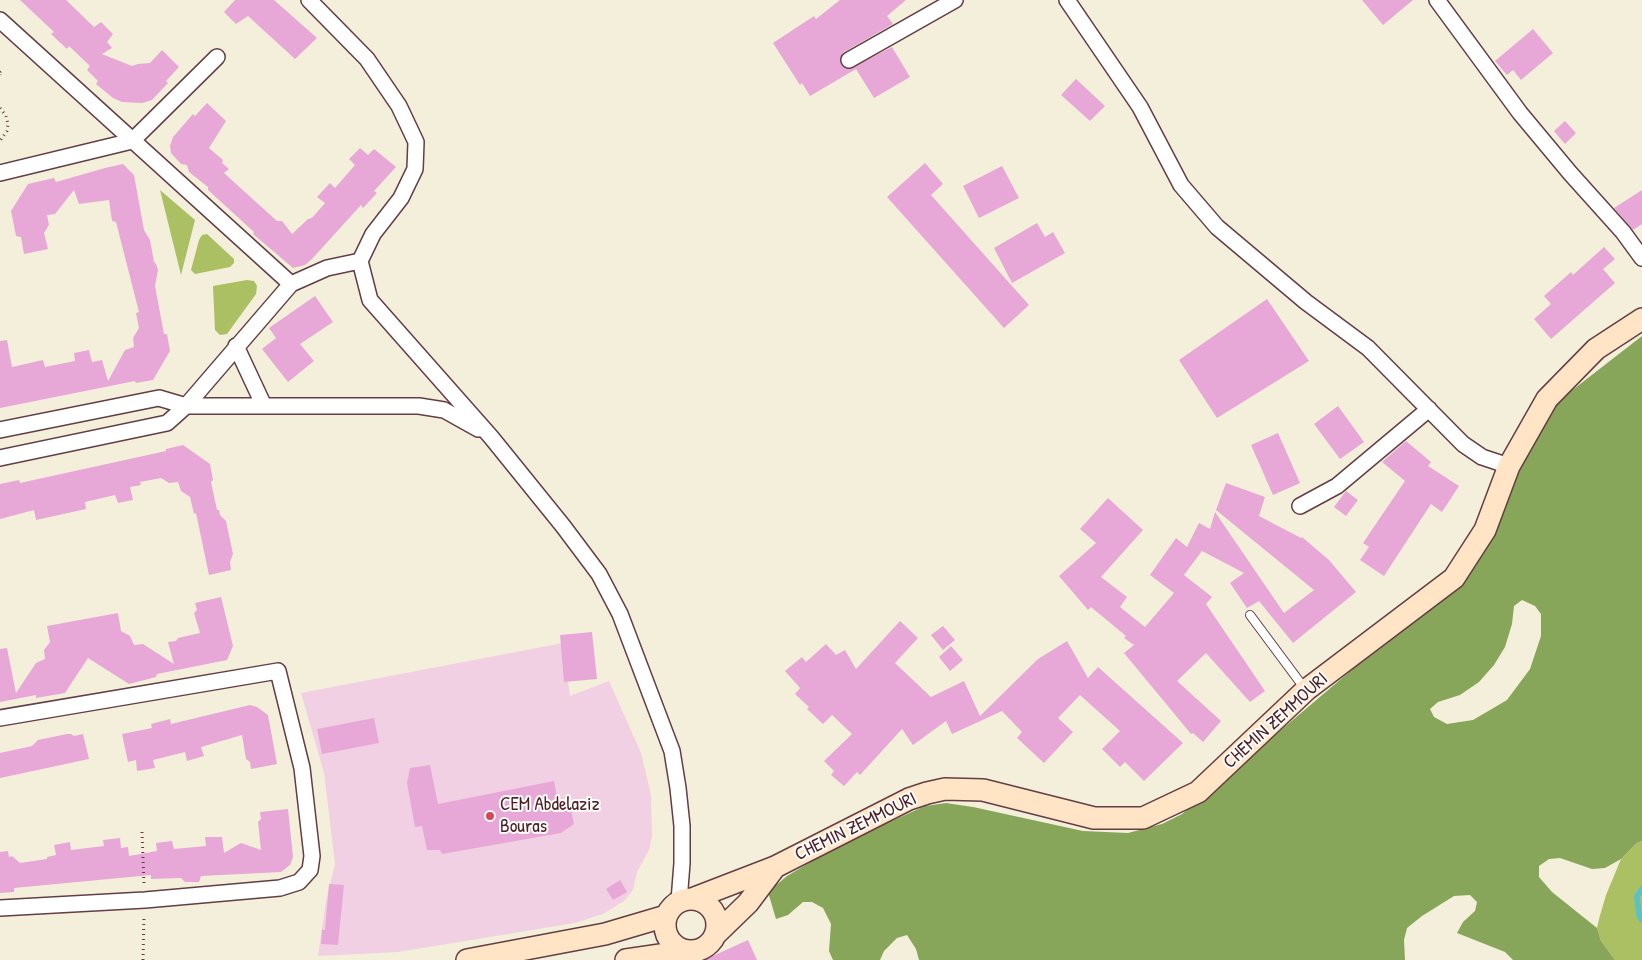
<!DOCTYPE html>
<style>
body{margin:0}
canvas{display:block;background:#f3efdb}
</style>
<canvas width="1642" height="960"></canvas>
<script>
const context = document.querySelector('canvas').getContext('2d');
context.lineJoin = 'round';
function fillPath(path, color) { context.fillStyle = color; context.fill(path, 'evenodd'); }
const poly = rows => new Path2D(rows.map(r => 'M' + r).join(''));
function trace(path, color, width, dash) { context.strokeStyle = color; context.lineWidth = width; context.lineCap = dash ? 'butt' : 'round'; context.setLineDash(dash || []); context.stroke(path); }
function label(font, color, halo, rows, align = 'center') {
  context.font = font + ' "Patrick Hand",sans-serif'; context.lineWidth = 4; context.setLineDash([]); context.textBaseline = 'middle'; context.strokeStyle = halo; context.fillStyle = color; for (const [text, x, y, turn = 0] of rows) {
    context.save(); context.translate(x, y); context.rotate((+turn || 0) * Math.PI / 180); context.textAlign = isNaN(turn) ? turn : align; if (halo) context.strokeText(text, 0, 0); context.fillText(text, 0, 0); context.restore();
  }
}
fillPath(poly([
 [563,643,570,696,609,681,641,753,651,795,652,837,649,850,637,872,633,890,624,901,603,914,575,923,398,952,318,956,326,901,335,864,324,773,301,693]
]), '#f1d0e3');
fillPath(poly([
 [160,190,195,220,181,275],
 [207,234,234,259,234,263,230,267,195,274,191,270,199,240,202,235],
 [247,280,254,281,257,286,256,294,227,334,220,335,215,330,213,286],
 [1642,841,1642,960,1615,960,1601,941,1597,928,1599,919,1606,895,1621,859,1637,843]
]), '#abbf63');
fillPath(poly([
 [1642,336,1642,841,1637,843,1621,859,1605,868,1592,869,1560,858,1549,859,1539,866,1539,877,1552,892,1597,928,1601,941,1615,960,1513,960,1505,952,1457,933,1463,922,1475,911,1477,902,1470,895,1454,896,1422,916,1407,928,1404,940,1405,960,919,960,916,949,907,935,897,938,884,951,880,960,833,960,829,951,831,924,823,908,812,902,803,902,788,915,776,919,768,892,787,876,843,843,925,806,946,803,973,807,1083,831,1128,833,1162,824,1182,814,1387,640,1427,612,1464,576,1543,415,1557,402],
 [1522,600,1535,606,1541,614,1541,636,1530,669,1507,700,1473,720,1447,724,1434,717,1430,709,1438,702,1460,695,1479,682,1494,665,1505,647,1512,624,1514,606]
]), '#88a659');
trace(poly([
 [1642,889,1637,896,1639,915,1642,920]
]), '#55c3c9', 5.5);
fillPath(poly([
 [20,0,66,0,94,27,101,22,113,34,107,42,112,48,102,54,132,66,138,64,150,63,162,50,179,67,166,81,168,83,152,100,142,103,122,102,113,98,96,84,98,81,87,70,90,66,69,46,67,49,51,34,54,32],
 [235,0,274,0,317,38,295,59,248,16,236,24,224,12],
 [840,0,906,0,887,16,893,24,844,52,841,56,841,65,849,69,892,47,910,77,874,98,856,69,810,96,802,83,800,85,773,43,814,16,816,19],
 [1362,0,1413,0,1383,25],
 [1533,29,1553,53,1521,80,1513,70,1507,75,1495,61],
 [1076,79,1105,106,1090,121,1061,95],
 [207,103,226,121,209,148,223,160,222,163,229,169,224,173,277,221,282,221,292,234,308,219,312,218,325,203,317,197,330,183,335,188,355,165,349,159,360,148,368,155,374,149,396,167,374,191,377,193,363,208,361,205,312,259,305,265,293,268,253,234,254,232,208,190,208,187,189,172,187,165,181,164,171,153,170,146,173,137,193,114,195,116],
 [1565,121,1576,133,1565,144,1554,131],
 [925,163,943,184,931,195,1029,305,1004,328,887,197],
 [123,164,134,175,144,230,150,240,154,262,156,264,158,270,155,286,164,334,167,334,170,351,153,380,136,383,135,381,0,408,0,341,7,340,12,367,43,360,45,367,75,361,74,353,89,350,92,362,102,360,108,381,125,350,134,347,133,338,139,328,136,313,139,312,116,222,112,221,109,200,79,204,74,190,55,214,47,215,49,225,44,233,48,249,24,254,21,237,16,236,11,211,28,184,54,178,56,182,105,168],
 [1002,166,1019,198,979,218,963,186],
 [1642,190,1642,224,1633,230,1614,208],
 [1037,223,1045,237,1053,232,1065,253,1012,283,994,248],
 [1604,247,1615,259,1603,269,1615,283,1551,339,1534,319,1551,304,1544,296,1571,272,1573,275],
 [315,296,333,322,300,344,314,361,288,382,262,349,276,338,269,328],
 [1267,299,1309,361,1217,418,1179,360],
 [1338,406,1364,442,1340,459,1314,424],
 [1278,433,1300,483,1273,495,1251,445],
 [1406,441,1431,462,1428,466,1459,486,1442,512,1431,504,1384,576,1360,560,1369,547,1363,543,1405,481,1382,462],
 [183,445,210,464,213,480,211,482,217,510,219,510,220,515,226,521,233,554,230,562,231,570,209,575,196,513,194,514,190,497,181,491,178,482,169,483,161,478,140,482,141,485,130,487,133,500,118,503,115,495,85,502,86,509,36,520,34,510,0,519,0,484,19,480,20,483,166,451,166,449],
 [1226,483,1265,497,1259,516,1301,538,1302,537,1329,560,1356,592,1293,643,1259,601,1247,608,1230,583,1244,573,1202,551,1184,575,1212,597,1206,604,1265,691,1250,702,1206,653,1177,681,1221,721,1203,742,1193,733,1191,734,1124,653,1134,645,1124,638,1126,636,1091,607,1088,610,1059,576,1096,543,1080,529,1108,498,1143,530,1101,577,1127,597,1120,607,1145,627,1174,593,1150,575,1176,538,1187,547,1199,523,1210,529,1215,512,1284,613,1314,590,1216,510],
 [1346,491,1358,500,1346,516,1334,507],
 [221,597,233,646,227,660,157,674,156,677,129,684,88,658,65,693,36,698,36,695,0,702,0,649,7,648,16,693,36,663,45,659,44,650,50,642,47,626,118,613,121,631,130,636,134,645,143,644,174,664,168,642,176,641,178,638,200,633,194,613,197,610,195,603],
 [900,621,918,638,895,663,931,697,964,681,980,716,1038,659,1067,641,1088,678,1098,667,1183,743,1144,781,1125,762,1120,767,1102,749,1120,731,1080,695,1058,718,1073,732,1044,763,1017,738,1022,732,1002,711,952,734,946,721,913,745,902,729,860,775,857,772,844,786,831,775,834,771,824,761,852,734,832,715,823,724,807,709,809,707,795,694,800,688,785,671,802,657,806,662,826,644,836,655,845,650,856,669],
 [943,626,955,640,943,650,931,635],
 [592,632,597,679,564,682,560,635],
 [951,646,963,660,950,671,939,657],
 [250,705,257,707,268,715,277,764,251,769,250,762,246,759,242,735,201,747,204,756,187,761,185,752,153,760,155,768,137,771,136,760,128,762,122,734,152,728,151,724,170,719,171,724],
 [374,718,379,743,322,754,317,729],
 [67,734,71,734,74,736,83,734,89,759,0,778,0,753,32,746,38,740],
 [430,765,438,804,554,781,558,803,569,801,574,824,561,833,442,854,440,850,427,850,422,826,415,827,407,783,410,768],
 [288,809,293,857,290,865,281,872,201,876,199,882,185,882,181,878,151,879,151,875,14,888,14,892,0,893,0,852,8,851,9,857,12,856,20,863,47,859,47,857,56,855,54,845,70,842,71,850,104,846,103,840,120,838,121,848,128,847,129,856,157,851,156,843,172,841,174,849,206,846,205,837,222,837,224,853,241,843,261,850,258,822,261,819,260,812],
 [620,880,627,892,613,900,606,889],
 [329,884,344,885,338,945,321,944,322,930,325,930],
 [748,940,757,960,704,960]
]), '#e7a8d7');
const lane = poly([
 [1250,615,1305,689]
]);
const street = poly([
 [309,0,367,59,399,106,416,142,415,169,401,198,373,234,360,261,370,300,491,437,563,526,599,574,620,614,672,751,678,788,682,826,682,863,679,901],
 [1067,0,1140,107,1181,185,1217,227,1306,302,1368,348,1463,444,1482,457,1509,466],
 [1437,0,1520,113,1570,173,1623,232,1642,258],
 [0,20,291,284],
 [849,60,955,0],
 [0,173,132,141,217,57],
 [236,346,264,406],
 [0,430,159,398,186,406,419,406,444,410,478,429],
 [0,458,167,423,186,406,291,284,327,268,360,261],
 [1300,506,1337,486,1429,409],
 [0,718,278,671,302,768,312,856,310,870,299,882,280,888,145,900,0,908]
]);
const secondary = poly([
 '665 925a26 26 0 1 1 52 0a26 26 0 1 1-52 0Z',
 [692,899,775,867,909,799,927,793,945,789,983,790,1094,818,1143,818,1198,792,1306,690,1454,578,1485,530,1509,466,1547,399,1596,349,1642,319],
 [715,935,748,903,775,867],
 [467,960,605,934,666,916],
 [626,960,688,951]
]);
trace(lane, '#633e45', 10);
trace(street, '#633e45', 18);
trace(secondary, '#633e45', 24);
trace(poly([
 [0,72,1,71,0,75],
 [0,108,6,116,8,124,7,131,0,141],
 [142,832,144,884],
 [143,960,144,915]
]), '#633e45', 3, [1, 4]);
trace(lane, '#fff', 8);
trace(street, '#fff', 15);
trace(secondary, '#ffe4c6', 21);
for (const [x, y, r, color] of [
 [490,816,5,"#d1495b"]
]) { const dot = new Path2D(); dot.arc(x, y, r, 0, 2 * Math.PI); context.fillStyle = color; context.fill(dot); trace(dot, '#fdfcf7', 2); }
label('19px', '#4a1f2b', '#fdfcf7', [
 ["CHEMIN ZEMMOURI",1276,721,-42],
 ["CHEMIN ZEMMOURI",856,827,-26]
]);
label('19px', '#4a1f2b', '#fdfcf7', [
 ["CEM Abdelaziz",500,805],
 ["Bouras",500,827]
], 'left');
</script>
